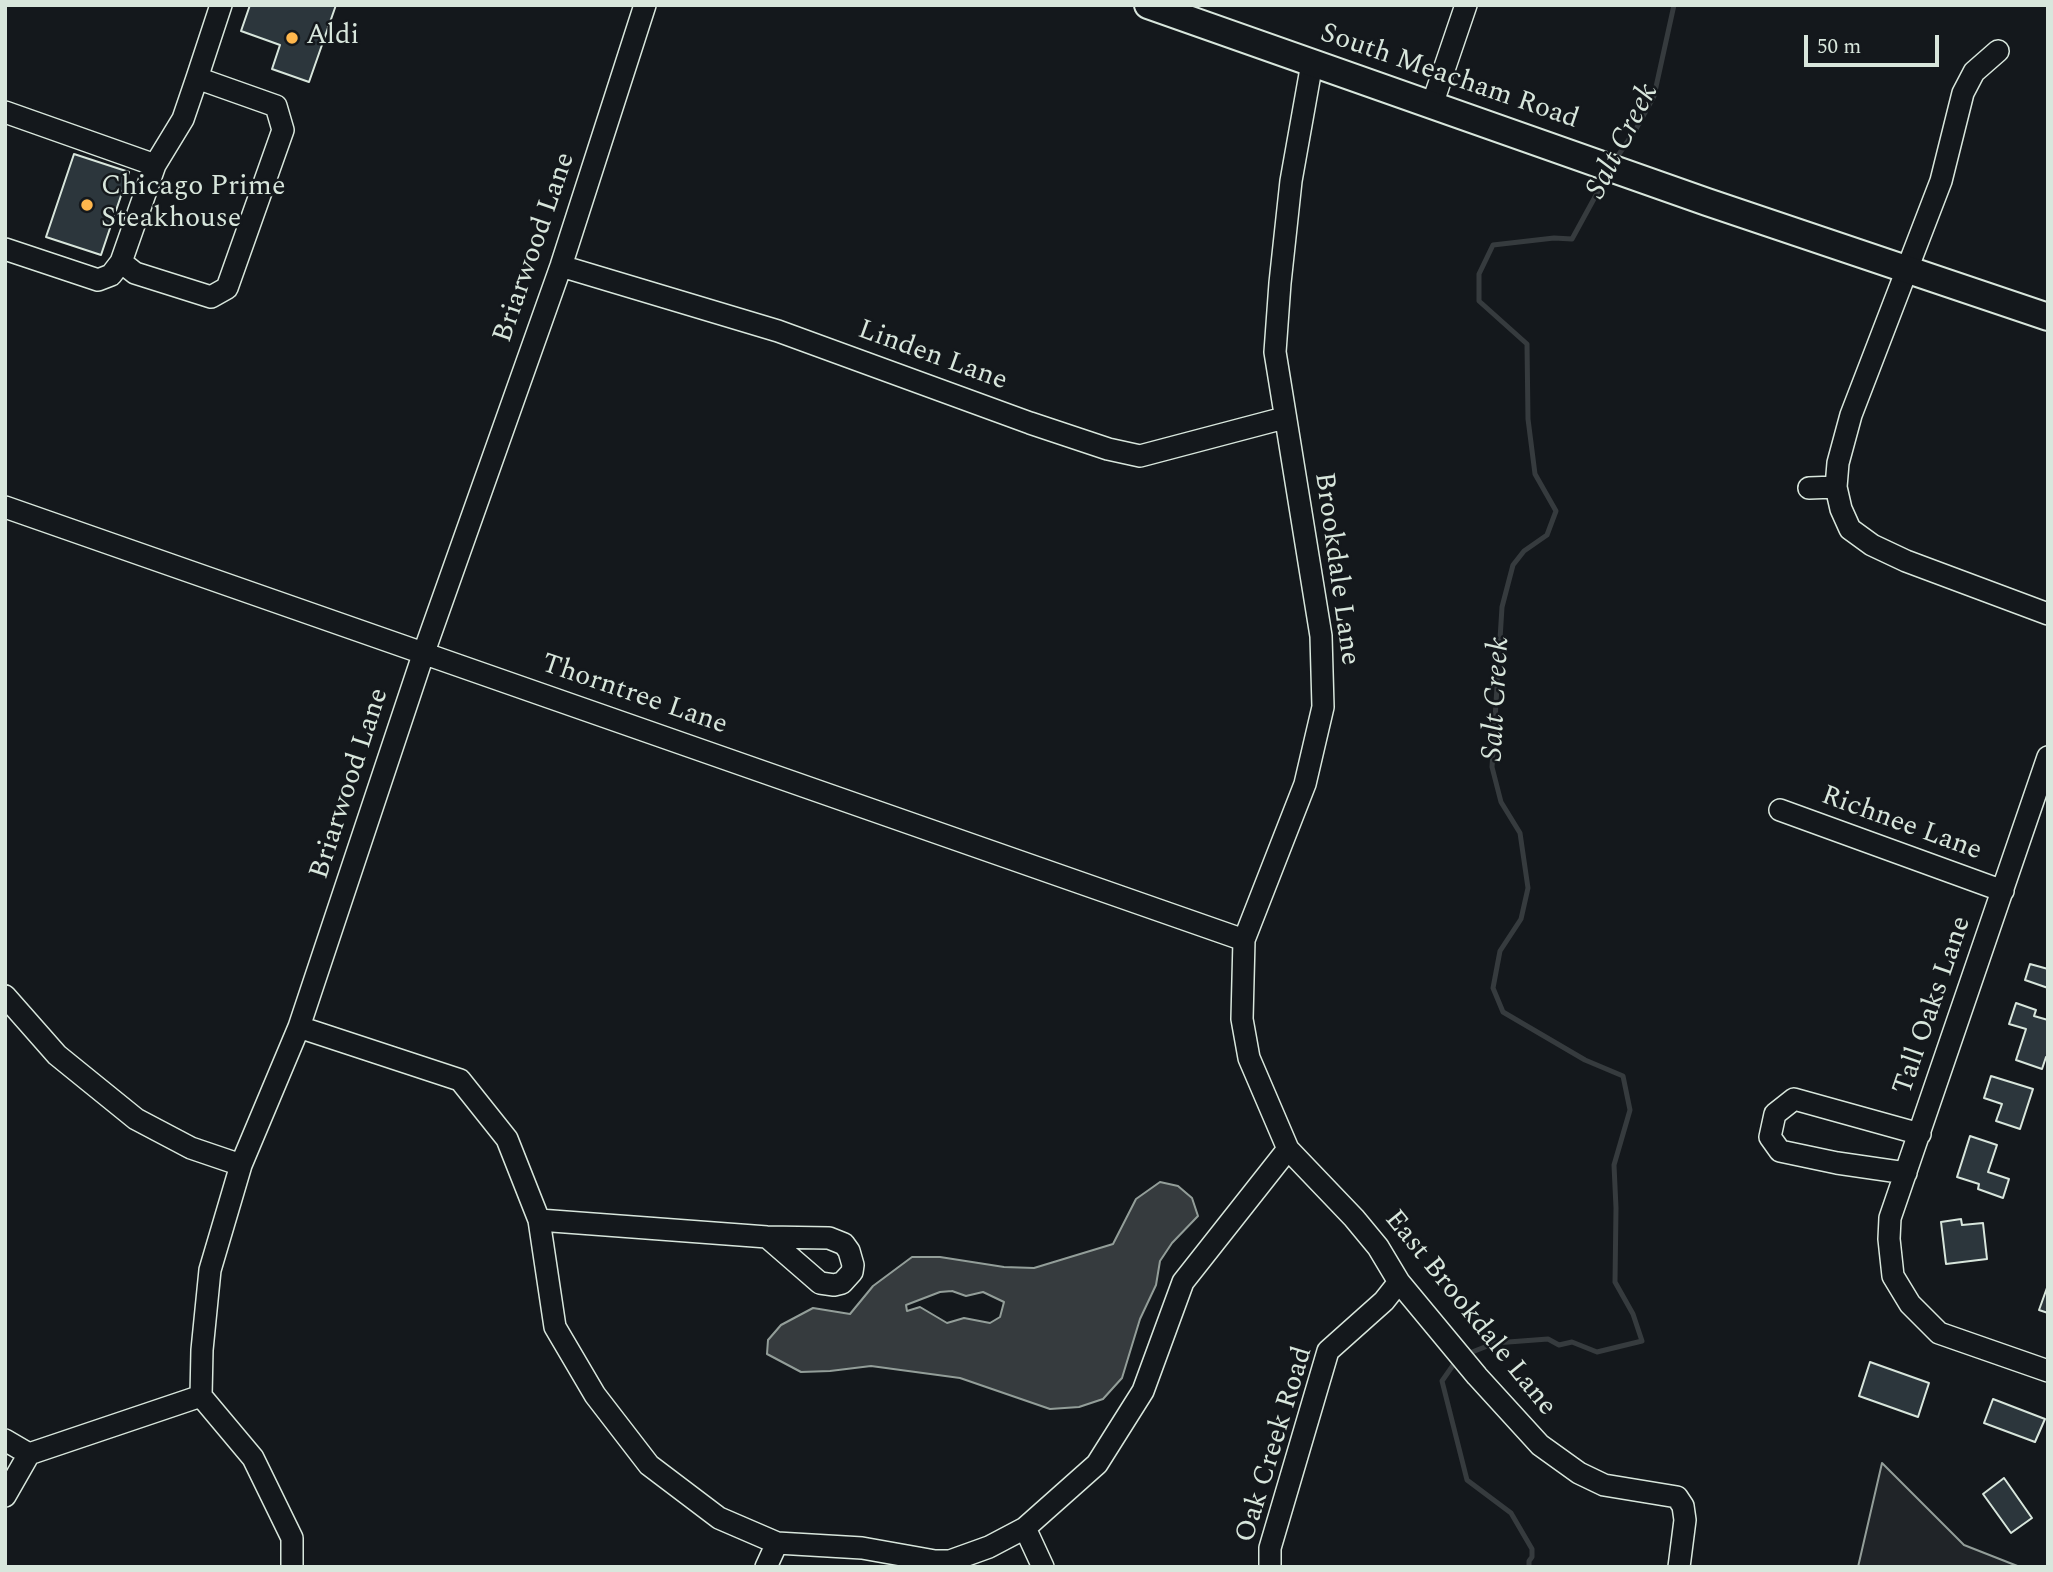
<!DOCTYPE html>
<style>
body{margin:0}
#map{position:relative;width:2053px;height:1572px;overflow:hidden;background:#14181c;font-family:Spectral,serif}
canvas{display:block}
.frame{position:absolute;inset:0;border:7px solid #d8e6dc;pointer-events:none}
.scale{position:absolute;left:1804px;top:35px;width:135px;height:32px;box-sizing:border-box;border:4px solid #d8e6dc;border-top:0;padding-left:9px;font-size:21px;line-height:24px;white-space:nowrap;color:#d8e6dc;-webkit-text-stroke:5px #14181c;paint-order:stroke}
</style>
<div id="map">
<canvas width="2053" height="1572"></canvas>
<div class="frame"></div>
<div class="scale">50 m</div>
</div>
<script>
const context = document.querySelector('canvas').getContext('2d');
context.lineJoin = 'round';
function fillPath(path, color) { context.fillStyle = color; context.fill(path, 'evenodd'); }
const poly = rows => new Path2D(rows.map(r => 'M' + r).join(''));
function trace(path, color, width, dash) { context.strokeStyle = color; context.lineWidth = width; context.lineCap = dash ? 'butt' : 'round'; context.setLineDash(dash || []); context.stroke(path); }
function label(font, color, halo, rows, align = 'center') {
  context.font = font + ' Spectral,serif'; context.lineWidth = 5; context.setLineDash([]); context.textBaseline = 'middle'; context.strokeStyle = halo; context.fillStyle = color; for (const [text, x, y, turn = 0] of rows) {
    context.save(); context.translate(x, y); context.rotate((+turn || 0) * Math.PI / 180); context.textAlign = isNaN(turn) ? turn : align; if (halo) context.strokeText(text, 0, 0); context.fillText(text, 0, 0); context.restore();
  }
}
const green = poly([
 [1882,1463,1964,1545,2020,1567,1858,1567,1882,1463]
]);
fillPath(green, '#202428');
trace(green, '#939e99', 2);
const water = poly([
 [1160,1182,1178,1186,1192,1198,1198,1216,1172,1243,1160,1261,1156,1285,1140,1319,1122,1378,1103,1399,1079,1407,1050,1409,960,1378,871,1366,830,1371,801,1372,767,1354,768,1340,781,1325,813,1308,850,1314,873,1286,912,1257,940,1257,1004,1267,1034,1268,1113,1244,1136,1199,1160,1182],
 [952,1291,966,1296,983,1292,1004,1302,1000,1317,990,1323,964,1318,947,1323,920,1307,907,1311,906,1305,940,1292,952,1291]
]);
fillPath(water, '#363b3e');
trace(water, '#939e99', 2);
trace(poly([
 [1615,160,1636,129,1654,96,1674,5],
 [1467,1354,1495,1343,1548,1339,1559,1345,1572,1342,1597,1352,1642,1341,1633,1314,1615,1282,1616,1208,1614,1165,1630,1110,1623,1076,1585,1060,1503,1012,1493,988,1500,951,1521,919,1528,888,1520,833,1501,802,1492,767,1502,607,1513,565,1524,551,1547,535,1556,511,1535,474,1528,419,1527,344,1479,301,1479,274,1493,245,1554,238,1572,239,1607,175],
 [1456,1361,1442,1381,1467,1480,1511,1513,1532,1549,1532,1557,1529,1561,1529,1567]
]), '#363b3e', 5);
const building = poly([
 [250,5,336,5,309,82,272,69,280,45,241,31,250,5],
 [74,154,129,172,101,255,46,237,74,154],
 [2030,964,2048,969,2048,988,2025,980,2030,964],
 [2016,1003,2036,1010,2034,1016,2048,1020,2048,1058,2046,1057,2042,1069,2016,1060,2026,1029,2009,1024,2016,1003],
 [1991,1076,2033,1089,2020,1129,1996,1121,2002,1104,1984,1098,1991,1076],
 [1970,1136,1997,1145,1988,1172,2009,1179,2003,1198,1978,1189,1979,1184,1957,1177,1970,1136],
 [1961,1219,1962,1225,1983,1223,1987,1259,1946,1264,1941,1222,1961,1219],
 [2048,1285,2048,1313,2039,1310,2048,1285],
 [1870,1362,1929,1383,1918,1417,1859,1396,1870,1362],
 [1993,1399,2045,1419,2035,1442,1984,1423,1993,1399],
 [2004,1478,2032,1518,2011,1533,1983,1494,2004,1478]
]);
fillPath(building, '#2c363c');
trace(building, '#d8e6dc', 2);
const minor = poly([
 [1998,51,1974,72,1963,93,1941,181,1851,415,1838,463,1836,487,1841,509,1850,529,1872,545,1906,561,2048,614],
 [1312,63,1291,181,1280,283,1275,352,1321,636,1323,707,1305,784,1244,940,1242,1019,1249,1058,1288,1149,1354,1218,1378,1247,1399,1282,1477,1376,1540,1445,1579,1473,1604,1485,1677,1497,1683,1506,1685,1520,1679,1567],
 [197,78,276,106,283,130,227,288,211,297,135,273,121,262,155,165,183,119,197,78,221,5],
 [1432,105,1466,5],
 [5,112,155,165],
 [5,249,98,280,111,275,121,262],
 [561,266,778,331,1030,423,1108,449,1140,456,1284,418],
 [1809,488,1836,487],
 [5,507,1244,940],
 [2048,757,1890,1218,1889,1239,1893,1276,1910,1304,1939,1333,2048,1371],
 [1780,810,2003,891],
 [5,996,57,1055,136,1119,191,1148,241,1165],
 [299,1027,460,1080,507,1139,539,1220,555,1327,595,1395,649,1465,719,1518,777,1543,766,1567],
 [1906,1173,1837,1163,1780,1151,1770,1137,1775,1114,1794,1099,1920,1134],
 [539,1220,767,1237,829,1238,844,1244,849,1251,853,1265,852,1272,842,1283,834,1285,820,1283,767,1237],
 [5,1440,29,1454],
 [5,1496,29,1454,201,1396],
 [1025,1528,1043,1567],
 [777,1543,862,1548,935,1561,950,1561,989,1547,1025,1528,1097,1464,1143,1391,1183,1282,1288,1149],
 [292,1567,292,1538,253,1458,201,1396,202,1350,210,1270,241,1165,299,1027,424,652,561,266,645,5],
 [1270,1567,1270,1548,1328,1351,1384,1301,1399,1282]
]);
const major = poly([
 [1148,5,1707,202,2048,317]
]);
trace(minor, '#d8e6dc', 24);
trace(major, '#d8e6dc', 30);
trace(minor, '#14181c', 21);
trace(major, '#14181c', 26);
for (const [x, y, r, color] of [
 [292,38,7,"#ffb74d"],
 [87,205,7,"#ffb74d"]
]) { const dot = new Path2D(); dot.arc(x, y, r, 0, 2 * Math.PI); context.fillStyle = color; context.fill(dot); trace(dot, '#14181c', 2.5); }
label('28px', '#d8e6dc', '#14181c', [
 ["Aldi",306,38],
 ["Chicago Prime",101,189],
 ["Steakhouse",101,221]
], 'left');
label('28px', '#d8e6dc', '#14181c', [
 ["South Meacham Road",1449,78,19],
 ["Briarwood Lane",536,248,-71],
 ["Linden Lane",932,357,20],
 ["Brookdale Lane",1335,569,82],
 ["Thorntree Lane",634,696,19],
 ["Briarwood Lane",351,784,-72],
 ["Richnee Lane",1901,825,20],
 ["Tall Oaks Lane",1934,1006,-71],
 ["East Brookdale Lane",1469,1314,51],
 ["Oak Creek Road",1276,1445,-73]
]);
label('italic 30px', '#d8e6dc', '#14181c', [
 ["Salt Creek",1624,142,-63],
 ["Salt Creek",1498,699,-87]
]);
</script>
